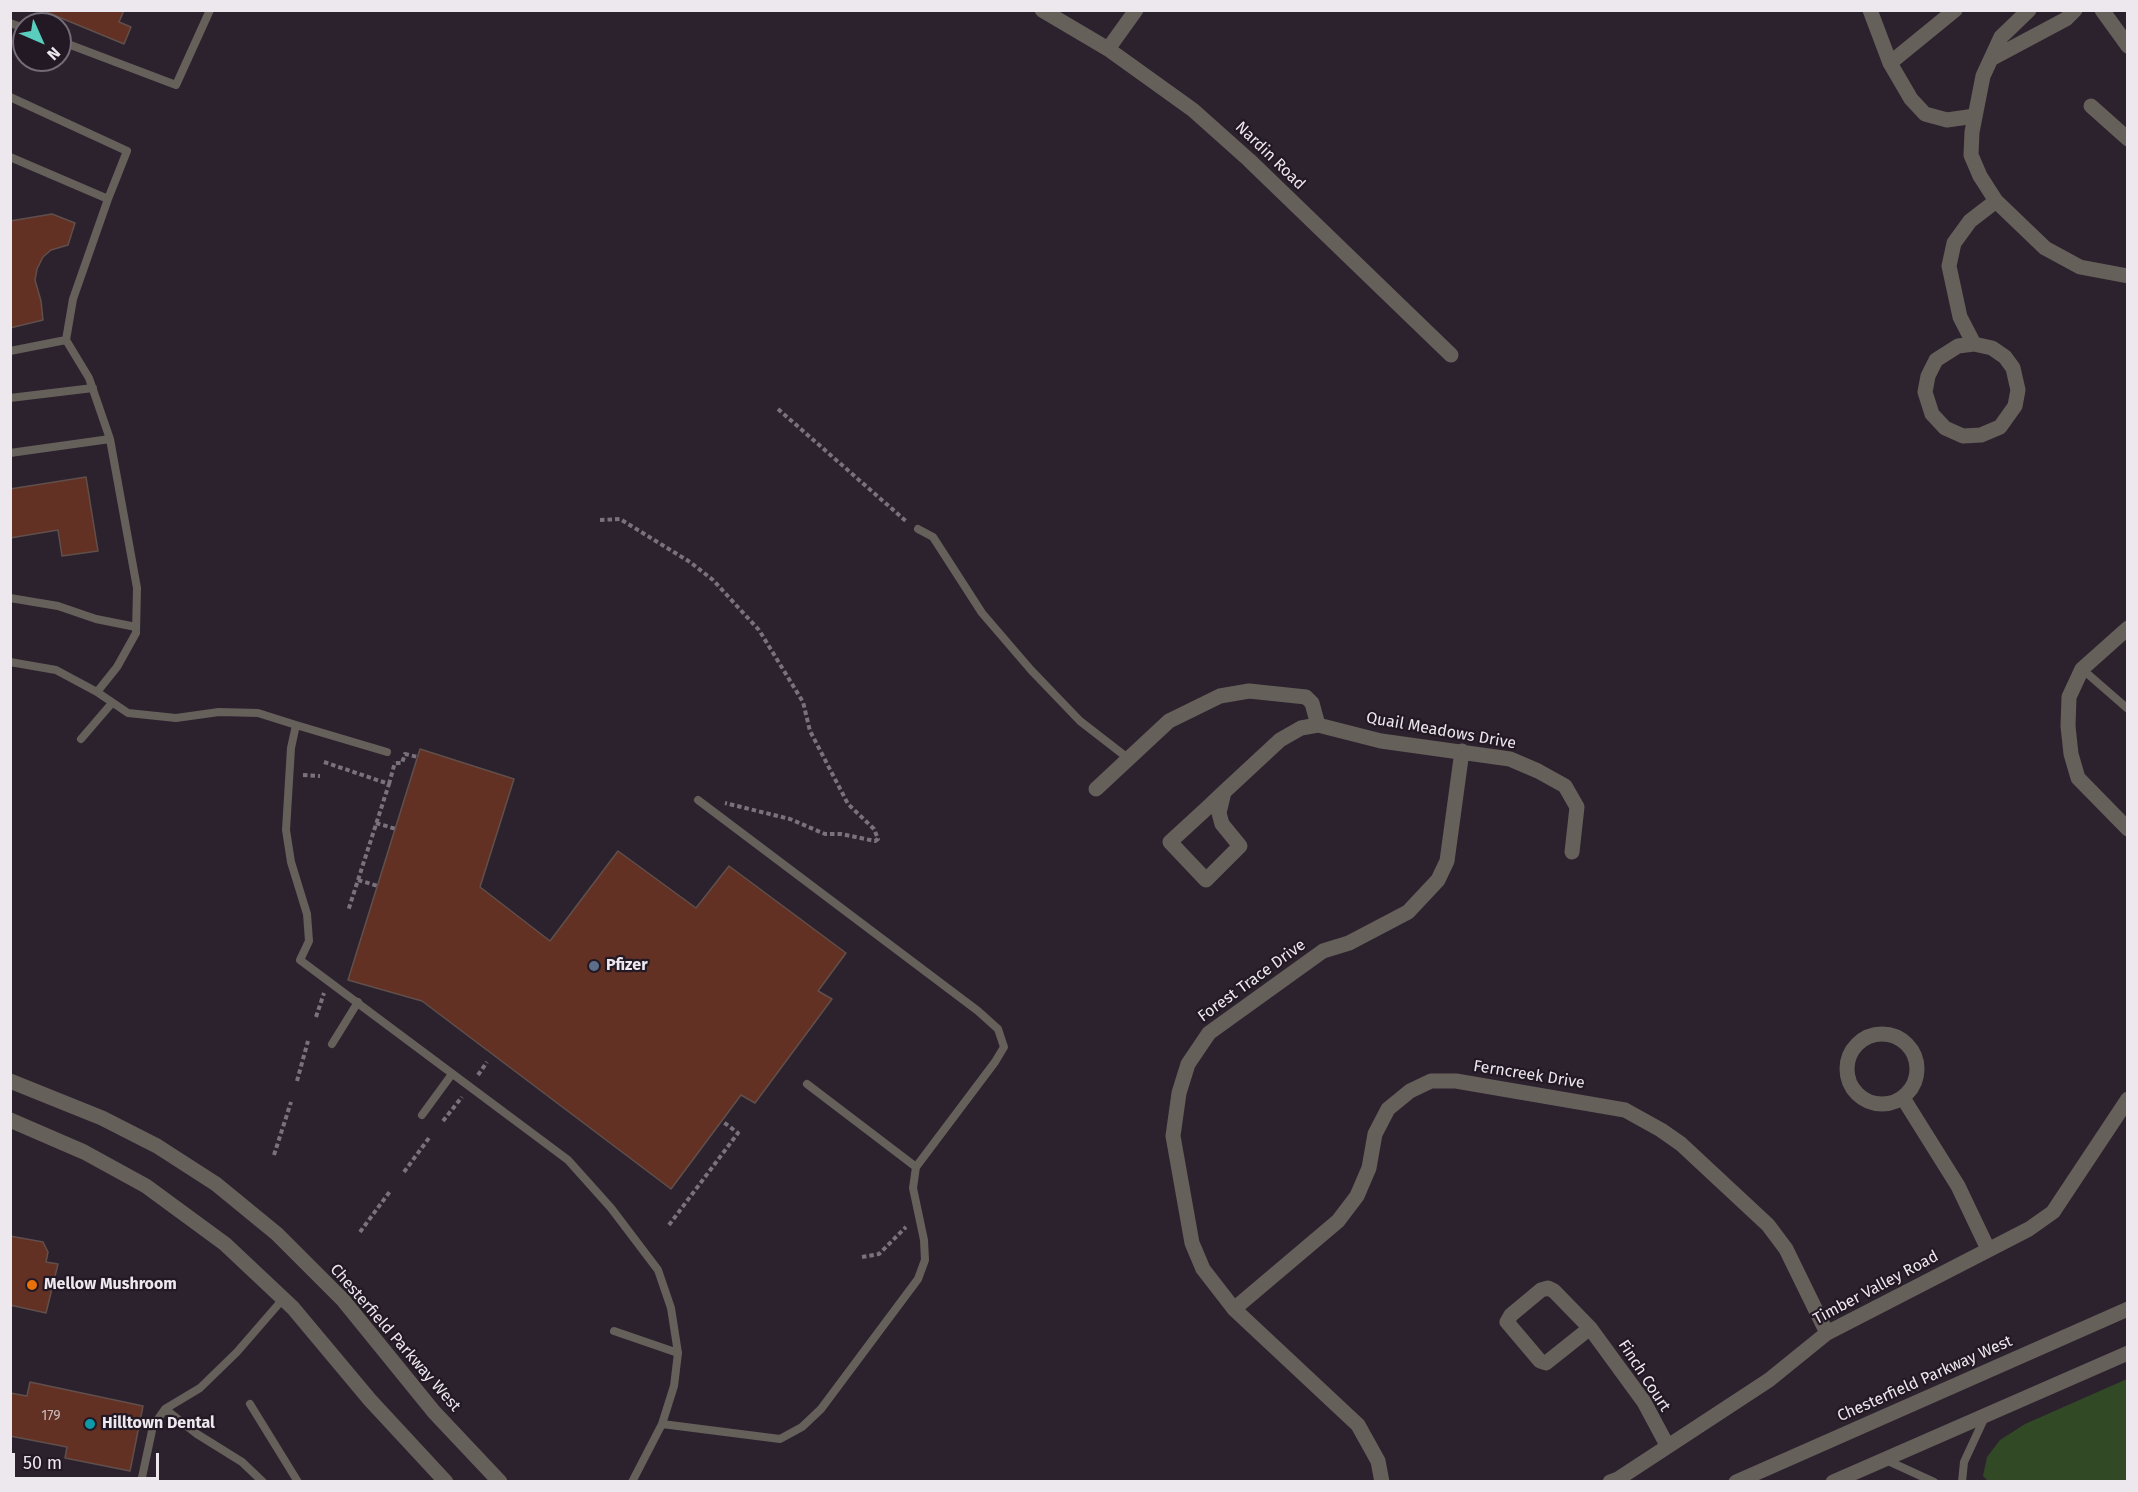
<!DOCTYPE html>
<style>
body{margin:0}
#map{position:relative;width:2138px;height:1492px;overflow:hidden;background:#2c222e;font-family:"Fira Sans",sans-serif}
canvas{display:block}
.frame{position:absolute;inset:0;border:12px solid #ede7ee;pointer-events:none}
.north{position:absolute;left:12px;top:12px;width:60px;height:60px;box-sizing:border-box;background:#221924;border:2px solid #736b75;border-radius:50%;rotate:135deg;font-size:16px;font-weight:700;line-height:24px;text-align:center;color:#ede7ee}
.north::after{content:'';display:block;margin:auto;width:21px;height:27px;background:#59cebe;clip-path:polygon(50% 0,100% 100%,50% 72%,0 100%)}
.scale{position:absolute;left:12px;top:1453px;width:147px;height:27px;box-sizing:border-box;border:3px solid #ede7ee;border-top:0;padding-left:8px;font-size:18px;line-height:21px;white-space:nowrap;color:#ede7ee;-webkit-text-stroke:4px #221924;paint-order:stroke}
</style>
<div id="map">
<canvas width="2138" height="1492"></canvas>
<div class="frame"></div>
<div class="north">N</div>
<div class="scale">50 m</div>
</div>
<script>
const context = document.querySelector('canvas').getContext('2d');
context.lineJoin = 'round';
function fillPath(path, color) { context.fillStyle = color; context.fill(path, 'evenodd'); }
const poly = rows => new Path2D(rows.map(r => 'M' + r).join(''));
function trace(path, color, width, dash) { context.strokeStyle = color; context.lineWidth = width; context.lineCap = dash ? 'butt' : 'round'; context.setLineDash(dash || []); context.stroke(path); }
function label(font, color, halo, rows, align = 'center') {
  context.font = font + ' "Fira Sans",sans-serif'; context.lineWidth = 4.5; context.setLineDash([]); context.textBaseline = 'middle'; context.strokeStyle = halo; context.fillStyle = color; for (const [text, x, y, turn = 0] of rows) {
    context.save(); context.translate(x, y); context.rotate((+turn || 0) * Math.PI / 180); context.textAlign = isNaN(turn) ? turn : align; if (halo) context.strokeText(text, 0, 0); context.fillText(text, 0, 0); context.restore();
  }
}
fillPath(poly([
 [2127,1379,2127,1481,1989,1482,1983,1476,1987,1457,2000,1440,2025,1424]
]), '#314925');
const building = poly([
 [124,10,119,22,131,27,124,44,44,11,124,10],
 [52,214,75,223,68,245,51,250,43,257,37,269,35,280,41,301,43,320,10,328,10,221,52,214],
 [86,477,98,551,62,556,58,530,10,538,10,489,86,477],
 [420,749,514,779,480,887,550,941,618,851,696,908,729,866,846,953,818,991,832,999,755,1103,741,1095,671,1189,422,1001,348,980,420,749],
 [10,1236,43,1242,48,1252,46,1262,58,1264,46,1313,10,1305,10,1236],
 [30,1382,143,1406,130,1471,65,1458,67,1447,10,1436,10,1393,27,1396,30,1382]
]);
fillPath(building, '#623124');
trace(building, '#614f4b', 1.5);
trace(poly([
 [778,409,907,522],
 [600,520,620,519,690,562,713,580,759,630,803,702,810,731,848,804,874,829,878,839,875,841,841,834,825,834,790,819,725,803],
 [324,762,389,784,348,911],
 [396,763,402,763,405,754,418,757],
 [303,775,320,776],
 [389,784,395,762],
 [376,823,396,829],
 [358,880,378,886],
 [316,1017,324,993],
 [478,1075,487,1062],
 [297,1081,308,1041],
 [443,1121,462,1097],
 [274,1155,291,1102],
 [404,1172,429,1138],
 [669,1225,738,1133,722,1121],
 [360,1232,391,1190],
 [862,1257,879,1254,906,1227]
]), '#79717b', 4, [4.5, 3]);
trace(poly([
 [10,23,24,28],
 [60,41,176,85,210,10],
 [10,97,127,151,108,199],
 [10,157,108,199,73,299,66,340,10,351],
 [10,398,93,388],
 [10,453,110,439],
 [918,529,933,537,982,613,1031,670,1080,721,1129,759],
 [10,598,58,606,96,619,136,627],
 [10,662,56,670,97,692,117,667,136,633,137,588,110,439,89,378,66,340],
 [2082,669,2128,709],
 [97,692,128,713,176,718,219,712,258,713,296,725,291,748,286,830,291,862,307,914,309,941,300,960,568,1160,611,1208,658,1270,671,1308,678,1353,674,1386,662,1424,632,1482],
 [296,725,387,752],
 [81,739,112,703],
 [698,800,978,1011,998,1029,1004,1047,995,1062,916,1167],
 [332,1044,358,1002],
 [422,1115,452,1074],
 [614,1331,678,1353],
 [250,1404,298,1482],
 [165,1409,197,1434,242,1462,263,1482],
 [662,1424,780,1439,802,1427,821,1409,918,1279,925,1260,924,1240,913,1188,916,1167,807,1084],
 [1886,1460,1934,1482],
 [141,1482,153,1426,165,1409,200,1388,237,1352,283,1299],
 [1962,1482,1964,1462,1984,1419]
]), '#66605b', 8);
trace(poly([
 [1042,10,1108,49,1193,110,1249,160,1451,355],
 [1870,10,1890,63,1911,99,1925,114,1947,120,1975,116],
 [2029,10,2001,37,1983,76,1972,132,1971,155,1980,176,1996,201,2045,248,2080,267,2128,276],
 [2102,10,2128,46],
 [1108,49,1136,10],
 [1991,59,2066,19,2075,10],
 [1890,63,1955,10],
 [2091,106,2128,139],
 [1974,344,1958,346,1936,360,1928,376,1925,392,1932,414,1945,428,1963,436,1981,435,2000,427,2015,406,2018,390,2013,368,2005,357,1992,348,1974,344,1960,317,1949,266,1954,243,1970,221,1996,201],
 [2128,628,2082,669,2069,697,2068,726,2071,754,2078,778,2128,829],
 [1096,789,1169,721,1220,696,1249,691,1306,697,1312,703,1318,725],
 [1224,792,1219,813,1222,824,1240,846,1206,880,1170,842,1207,808,1224,792,1280,740,1301,728,1318,725,1381,741,1510,759,1538,771,1565,786,1577,807,1572,852],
 '1847 1069a35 35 0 1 1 70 0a35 35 0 1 1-70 0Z',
 [1903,1098,1958,1186,1988,1249],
 [1234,1309,1338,1221,1357,1196,1369,1168,1375,1134,1388,1109,1410,1091,1431,1081,1456,1081,1625,1110,1661,1130,1681,1144,1768,1225,1786,1249,1827,1333],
 [1590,1328,1546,1363,1540,1361,1507,1322,1511,1315,1541,1290,1548,1288,1554,1291,1590,1328,1644,1402,1667,1445],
 [1382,1482,1378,1461,1358,1425,1234,1309,1203,1269,1192,1243,1173,1136,1179,1093,1188,1064,1209,1033,1323,951,1349,943,1408,912,1438,880,1447,861,1462,751],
 [1610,1482,1618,1479,1769,1380,1827,1333,2029,1229,2053,1212,2128,1099]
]), '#66605b', 15);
trace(poly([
 [10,1081,102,1118,157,1146,216,1184,277,1234,343,1300,434,1412,500,1482],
 [10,1120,84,1152,146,1186,225,1244,293,1308,370,1400,446,1482],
 [1736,1482,2128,1309],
 [1833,1482,2128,1353]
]), '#66605b', 15);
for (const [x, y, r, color] of [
 [594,966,6,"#5c6f8a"],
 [32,1285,6,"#e8710a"],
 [90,1424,6,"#0f9aa8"]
]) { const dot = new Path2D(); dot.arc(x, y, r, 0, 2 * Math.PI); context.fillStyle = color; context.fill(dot); trace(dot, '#221924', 2); }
label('14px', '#cababc', null, [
 ["179",51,1416]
]);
label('16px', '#ede7ee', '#221924', [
 ["Nardin Road",1270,156,44],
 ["Quail Meadows Drive",1441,731,10],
 ["Forest Trace Drive",1252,981,-36],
 ["Ferncreek Drive",1529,1075,9],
 ["Timber Valley Road",1876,1288,-28],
 ["Chesterfield Parkway West",395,1338,49],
 ["Finch Court",1644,1376,57],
 ["Chesterfield Parkway West",1925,1379,-24]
]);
label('bold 16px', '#ede7ee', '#221924', [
 ["Pfizer",606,966],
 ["Mellow Mushroom",44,1285],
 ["Hilltown Dental",102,1424]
], 'left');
</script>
